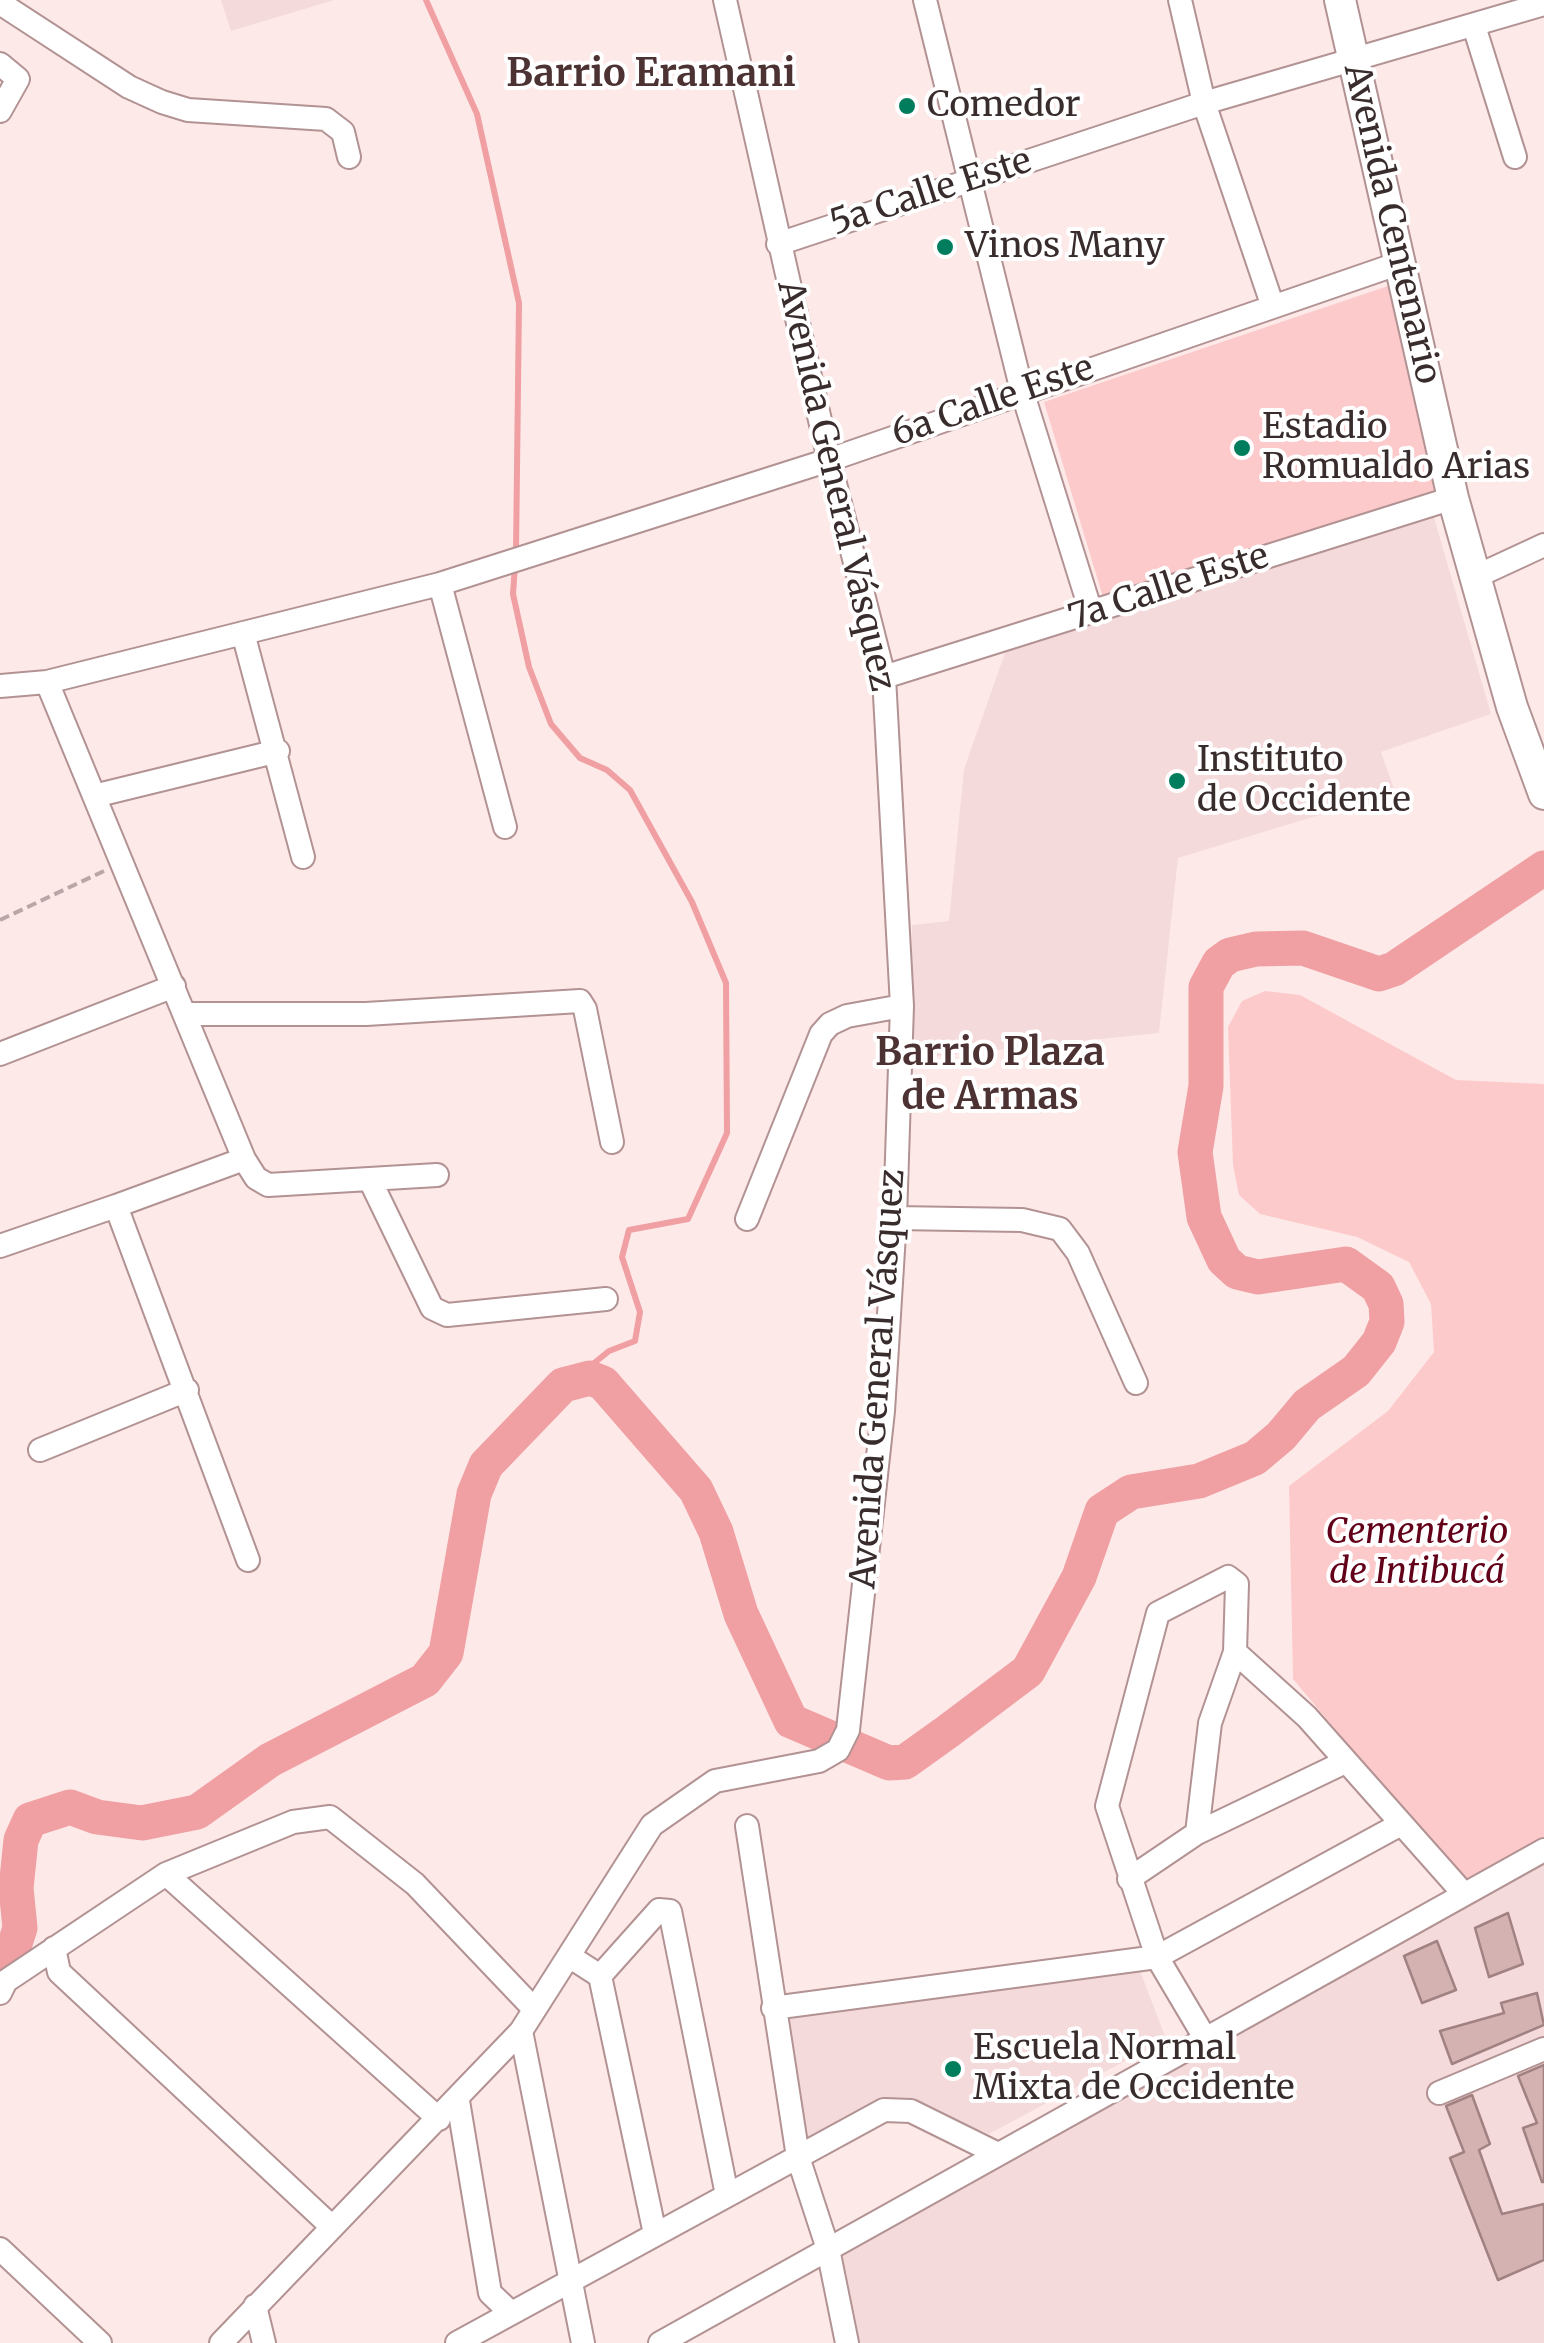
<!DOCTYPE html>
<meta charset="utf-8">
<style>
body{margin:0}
canvas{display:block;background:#fee9e9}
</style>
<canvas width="1544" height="2343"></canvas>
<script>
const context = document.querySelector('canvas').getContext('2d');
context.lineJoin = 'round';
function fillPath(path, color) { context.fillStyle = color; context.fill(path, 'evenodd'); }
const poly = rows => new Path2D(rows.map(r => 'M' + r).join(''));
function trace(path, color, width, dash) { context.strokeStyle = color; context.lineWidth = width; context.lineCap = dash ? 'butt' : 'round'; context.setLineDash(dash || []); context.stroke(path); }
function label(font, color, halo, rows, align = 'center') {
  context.font = font + ' Merriweather,serif'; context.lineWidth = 8; context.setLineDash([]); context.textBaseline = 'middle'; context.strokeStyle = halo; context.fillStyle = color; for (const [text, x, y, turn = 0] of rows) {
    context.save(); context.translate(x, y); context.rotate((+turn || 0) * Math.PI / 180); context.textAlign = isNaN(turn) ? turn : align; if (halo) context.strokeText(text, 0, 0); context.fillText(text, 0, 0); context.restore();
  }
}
fillPath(poly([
 [221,0,334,0,231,31],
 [1433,514,1491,714,1381,752,1395,792,1178,858,1159,1033,910,1059,912,925,949,921,964,769,1005,653,1016,642],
 [1544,1865,1544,2343,858,2343,841,2254],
 [1137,1963,1166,2039,989,2134,898,2098,873,2103,807,2138,785,2016]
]), '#f5dadb');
fillPath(poly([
 [1388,286,1437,494,1103,597,1044,402],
 [1265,991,1300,995,1456,1080,1544,1084,1544,1841,1465,1884,1293,1679,1289,1486,1388,1411,1434,1352,1431,1304,1409,1262,1357,1237,1260,1214,1239,1195,1233,1165,1228,1027,1242,1001]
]), '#fdcacb');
trace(poly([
 [426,0,477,114,519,303,516,553],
 [515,565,513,594,529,667,551,724,580,758,607,770,630,790,692,902,726,983,727,1133,688,1219,629,1230,622,1257,640,1312,635,1341,609,1351,593,1364,590,1378]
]), '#f09fa2', 6);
trace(poly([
 [0,1967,10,1959,20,1928,16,1888,21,1840,30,1820,70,1807,97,1817,142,1823,197,1812,270,1760,425,1680,446,1653,474,1494,486,1465,563,1385,590,1378,603,1383,696,1490,716,1532,741,1614,791,1721,889,1763,905,1762,947,1732,1028,1671,1079,1577,1102,1511,1131,1492,1199,1481,1255,1458,1281,1436,1307,1405,1356,1371,1379,1342,1387,1322,1386,1304,1378,1287,1346,1264,1258,1277,1237,1272,1224,1260,1204,1217,1195,1152,1206,1086,1206,987,1219,963,1230,955,1256,949,1303,948,1379,974,1394,969,1544,868]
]), '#f09fa2', 35);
const building = poly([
 [1508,1913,1523,1964,1489,1977,1475,1928,1508,1913],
 [1437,1941,1456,1990,1422,2003,1404,1956,1437,1941],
 [1537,1993,1544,2025,1452,2064,1440,2031,1504,2013,1501,2003,1537,1993],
 [1544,2065,1544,2182,1542,2182,1523,2128,1537,2123,1518,2076,1544,2065],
 [1472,2095,1490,2144,1479,2150,1502,2214,1544,2204,1544,2260,1498,2280,1450,2158,1464,2152,1446,2106,1472,2095]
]);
fillPath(building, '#d4b2b2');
trace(building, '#a18182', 2.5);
const minor = poly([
 [925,0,1022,391,1091,612],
 [1180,0,1204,103,1272,304],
 [0,3,129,87,162,102,188,110,326,119,343,132,349,157],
 [1474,26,1515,157],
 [0,64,18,79,0,111],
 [778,244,1204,103,1544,4],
 [1475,577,1544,545],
 [440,584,505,827],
 [243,633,303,857],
 [884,677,1453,498],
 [47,682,244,1159,256,1178,268,1185,437,1175],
 [0,686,47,682,440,584,829,460,1400,263],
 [94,796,278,751],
 [186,1014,366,1014,580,1001,585,1009,612,1142],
 [0,1054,174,986],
 [244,1159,116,1206,248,1560],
 [370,1180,432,1308,447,1315,606,1299],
 [895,1218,1022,1220,1060,1229,1078,1253,1136,1383],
 [747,1219,821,1034,830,1024,847,1016,902,1006],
 [0,1246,116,1206],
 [40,1450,187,1390],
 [1235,1652,1307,1717,1464,1894],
 [747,1826,798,2157,828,2249,847,2343],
 [1197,1833,1210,1723,1235,1652,1237,1584,1228,1577,1158,1613,1107,1806,1157,1957,1205,2038],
 [166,1874,439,2119],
 [1129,1879,1197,1833,1345,1762],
 [54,1948,59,1972,331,2226],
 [569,1956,600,1976,655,2234],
 [600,1976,659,1910,670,1911,727,2195],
 [0,1993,6,1981,166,1874,293,1822,330,1817,415,1884,534,2009],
 [773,2008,1157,1957,1401,1824],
 [521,2031,583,2343],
 [1439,2093,1544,2049],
 [458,2101,490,2293,510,2312],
 [0,2249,100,2343],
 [255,2306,264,2343],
 [221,2343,521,2031,652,1825,715,1781,819,1761,838,1750,848,1730,883,1411,895,1218,902,1006,884,677,829,460,725,0],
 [457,2343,884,2110,911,2111,998,2154],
 [660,2343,1544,1850]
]);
const major = poly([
 [1340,0,1453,498,1512,707,1544,794]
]);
trace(minor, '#b29293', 26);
trace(major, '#b29293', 34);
trace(poly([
 [0,920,104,871]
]), '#b9a7a7', 4, [10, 5]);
trace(minor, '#fff', 22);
trace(major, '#fff', 30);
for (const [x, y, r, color] of [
 [907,106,10,"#007d5c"],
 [945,247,10,"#007d5c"],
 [1242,448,10,"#007d5c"],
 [1177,781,10,"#007d5c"],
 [953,2069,10,"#007d5c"]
]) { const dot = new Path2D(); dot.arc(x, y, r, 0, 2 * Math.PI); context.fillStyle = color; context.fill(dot); trace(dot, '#fff', 4); }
label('35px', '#392c2c', '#fff', [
 ["Comedor",927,106],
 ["Vinos Many",965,247],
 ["Estadio",1262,428],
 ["Romualdo Arias",1262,468],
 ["Instituto",1197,761],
 ["de Occidente",1197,801],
 ["Escuela Normal",973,2049],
 ["Mixta de Occidente",973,2089]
], 'left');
label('35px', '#392c2c', '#fff', [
 ["5a Calle Este",931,193,-18],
 ["Avenida Centenario",1391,224,77],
 ["6a Calle Este",993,402,-19],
 ["Avenida General Vásquez",835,486,77],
 ["7a Calle Este",1169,588,-18],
 ["Avenida General Vásquez",879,1379,-86]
]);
label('italic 35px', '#620019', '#fff', [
 ["Cementerio",1417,1533],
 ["de Intibucá",1417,1573]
]);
label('bold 38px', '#4d3233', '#fff', [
 ["Barrio Eramani",651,75],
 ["Barrio Plaza",990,1054],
 ["de Armas",990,1098]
]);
</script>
